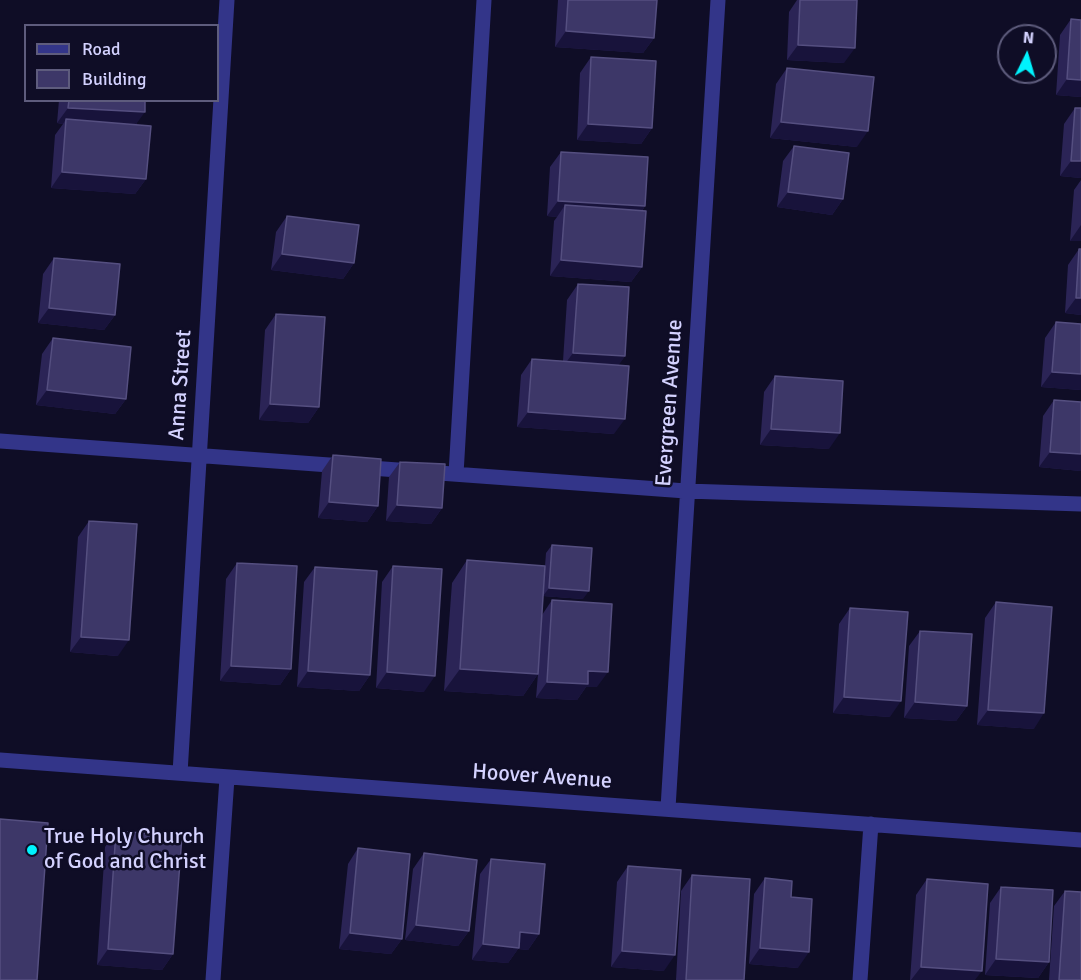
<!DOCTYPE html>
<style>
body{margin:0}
#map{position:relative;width:1081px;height:980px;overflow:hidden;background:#0f0d26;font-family:Signika,sans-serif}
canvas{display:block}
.legend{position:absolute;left:24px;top:24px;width:195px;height:78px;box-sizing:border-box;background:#0f0d26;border:2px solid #5e5c7d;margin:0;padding:8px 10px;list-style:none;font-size:18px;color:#d4d2ff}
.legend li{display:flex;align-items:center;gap:12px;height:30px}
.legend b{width:30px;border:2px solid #5e5c7d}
.north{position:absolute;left:997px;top:24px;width:60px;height:60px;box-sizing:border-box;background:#0f0d26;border:2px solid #5e5c7d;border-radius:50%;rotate:5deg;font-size:16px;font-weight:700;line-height:24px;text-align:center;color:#d4d2ff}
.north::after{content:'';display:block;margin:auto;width:21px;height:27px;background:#00f2fd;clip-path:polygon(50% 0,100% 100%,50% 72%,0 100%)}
</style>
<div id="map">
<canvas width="1081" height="980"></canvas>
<ul class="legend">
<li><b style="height:8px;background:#333589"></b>Road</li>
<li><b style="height:16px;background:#3d3768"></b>Building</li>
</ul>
<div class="north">N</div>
</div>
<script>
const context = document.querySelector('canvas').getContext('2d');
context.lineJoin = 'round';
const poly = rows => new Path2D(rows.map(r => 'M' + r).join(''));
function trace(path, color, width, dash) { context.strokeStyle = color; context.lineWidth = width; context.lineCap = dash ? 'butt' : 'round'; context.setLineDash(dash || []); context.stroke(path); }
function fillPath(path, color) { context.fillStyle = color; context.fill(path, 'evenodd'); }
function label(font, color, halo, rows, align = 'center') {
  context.font = font + ' Signika,sans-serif'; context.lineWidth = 5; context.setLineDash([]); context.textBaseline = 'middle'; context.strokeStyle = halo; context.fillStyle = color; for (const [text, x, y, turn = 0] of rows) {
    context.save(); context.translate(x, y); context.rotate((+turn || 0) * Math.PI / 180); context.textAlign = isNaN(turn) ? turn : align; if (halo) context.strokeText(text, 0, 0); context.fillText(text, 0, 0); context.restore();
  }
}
trace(poly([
 [0,441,686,491,1081,504],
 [456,474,484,0],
 [0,760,1081,840],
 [180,773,227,0],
 [668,808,718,0],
 [213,980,227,778],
 [860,980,871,824]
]), '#333589', 15);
fillPath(poly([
 [558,0,657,0,654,38,643,53,555,47],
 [797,0,857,0,844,63,787,60,789,12],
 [1071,19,1081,20,1081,97,1056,95,1060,35],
 [591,57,652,128,641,144,577,140,580,73],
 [787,68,857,147,770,138,776,84],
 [59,100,145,100,136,125,146,179,135,194,51,188,55,135,63,124,57,123],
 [1075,108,1081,178,1060,176,1064,124],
 [794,146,843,199,832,215,777,207,783,161],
 [561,152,645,206,642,211,642,267,631,282,550,276,554,221,557,217,547,216,550,167],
 [1081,180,1081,241,1070,241,1074,190],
 [287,216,354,263,343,279,271,270,276,232],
 [1079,249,1081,249,1081,315,1065,313,1068,265],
 [54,258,115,315,104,330,38,323,43,274],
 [578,284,625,356,618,365,614,434,517,427,521,375,532,359,563,361,567,300],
 [276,314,319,407,308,423,259,420,265,330],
 [1056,322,1081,390,1041,387,1045,338],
 [53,338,126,399,115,414,36,405,42,354],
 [775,376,829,449,760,445,764,392],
 [1054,400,1081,471,1039,467,1043,416],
 [333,455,378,506,367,522,318,518,322,471],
 [400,462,442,508,431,524,386,521,389,477],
 [89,521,118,656,70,652,78,537],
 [552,545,583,599,543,596,542,615,552,600,597,687,586,687,577,700,536,698,538,674,523,696,444,691,452,583,467,560,545,566,546,553],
 [237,563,291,669,280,685,220,681,226,579],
 [393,566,424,692,376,688,382,582],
 [315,567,370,675,359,691,297,687,304,582],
 [996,602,1034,729,977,725,985,618],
 [850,608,890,717,833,713,839,624],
 [920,631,967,706,956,721,904,718,909,646],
 [116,831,173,954,162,970,97,965,105,847],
 [358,848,402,939,391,954,339,949,348,864],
 [424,853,469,931,458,946,405,940,413,869],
 [491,859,539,934,528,950,518,949,508,963,472,960,480,874],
 [628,866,664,971,611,967,617,882],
 [692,875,744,980,676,980,681,891],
 [765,878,791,897,798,968,749,964,754,894],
 [927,879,975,980,910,980,916,895],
 [1001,887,1049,962,1038,978,985,975,990,903],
 [1065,891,1081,980,1049,980,1054,906]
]), '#2b2456');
fillPath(poly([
 [566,31,654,38,643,53,555,47],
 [798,45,855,48,844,63,787,60],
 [1067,79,1081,80,1081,97,1056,95],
 [68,108,145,112,134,127,66,119,63,124,57,123],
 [781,122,868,131,857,147,770,138],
 [588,124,652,128,641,144,577,140],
 [1071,161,1081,161,1081,178,1060,176],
 [62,172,146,179,135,194,51,188],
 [788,192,843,199,832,215,777,207],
 [558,201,645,206,634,222,565,205,557,217,547,216],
 [1081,225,1081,241,1070,241],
 [282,254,354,263,343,279,271,270],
 [561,260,642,267,631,282,550,276],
 [1076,298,1081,298,1081,315,1065,313],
 [49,308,115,315,104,330,38,323],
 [573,353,625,356,614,372,562,368],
 [1052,372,1081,374,1081,390,1041,387],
 [47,390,126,399,115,414,36,405],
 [270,404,319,407,308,423,259,420],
 [528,412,625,419,614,434,517,427],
 [771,429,840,433,829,449,760,445],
 [1050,452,1081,454,1081,471,1039,467],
 [329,502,378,506,367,522,318,518],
 [397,505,442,508,431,524,386,521],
 [549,588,589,591,583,599,543,596],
 [81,637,129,640,118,656,70,652],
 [231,666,291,669,280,685,220,681],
 [460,669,538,674,523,696,444,691],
 [308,671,370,675,359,691,297,687],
 [588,671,608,672,597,687,586,687,577,700,536,698,547,682],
 [387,672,435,676,424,692,376,688],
 [844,697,901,701,890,717,833,713],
 [915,702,967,706,956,721,904,718],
 [988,710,1044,713,1034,729,977,725],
 [416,925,469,931,458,946,405,940],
 [520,932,539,934,528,950,518,949,508,963,472,960,483,944],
 [350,933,402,939,391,954,339,949],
 [760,948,809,952,798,968,749,964],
 [108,949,173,954,162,970,97,965],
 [622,951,675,955,664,971,611,967],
 [996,959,1049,962,1038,978,985,975],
 [921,967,982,971,975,980,911,980]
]), '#18133b');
const building = poly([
 [568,0,657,0,654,38,566,31,568,0],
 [800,0,857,0,855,48,798,45,800,0],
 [1071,19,1081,20,1081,80,1067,79,1071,19],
 [591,57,656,61,652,128,588,124,591,57],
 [787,68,874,77,868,131,781,122,787,68],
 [69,100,145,100,145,112,68,108,69,100],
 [1075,108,1081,108,1081,161,1071,161,1075,108],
 [66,119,151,126,146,179,62,172,66,119],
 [794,146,849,153,843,199,788,192,794,146],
 [561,152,648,157,645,206,558,201,561,152],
 [565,205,646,211,642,267,561,260,565,205],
 [287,216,359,225,354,263,282,254,287,216],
 [1079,249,1081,249,1081,298,1076,298,1079,249],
 [54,258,120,264,115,315,49,308,54,258],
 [578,284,629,287,625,356,573,353,578,284],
 [276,314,325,317,319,407,270,404,276,314],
 [1056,322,1081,324,1081,374,1052,372,1056,322],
 [53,338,131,347,126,399,47,390,53,338],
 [532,359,629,366,625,419,528,412,532,359],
 [775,376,843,381,840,433,771,429,775,376],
 [1054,400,1081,402,1081,454,1050,452,1054,400],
 [333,455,381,459,378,506,329,502,333,455],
 [400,462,445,464,442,508,397,505,400,462],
 [89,521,137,524,129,640,81,637,89,521],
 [552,545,592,548,589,591,549,588,552,545],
 [467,560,545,566,538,674,460,669,467,560],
 [237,563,297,566,291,669,231,666,237,563],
 [393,566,442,569,435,676,387,672,393,566],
 [315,567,377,571,370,675,308,671,315,567],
 [552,600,612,604,608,672,588,671,588,684,547,682,552,600],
 [996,602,1052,607,1044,713,988,710,996,602],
 [850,608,908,612,901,701,844,697,850,608],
 [920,631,972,634,967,706,915,702,920,631],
 [0,819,48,823,37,980,0,980,0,819],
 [116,831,182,836,173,954,108,949,116,831],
 [358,848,410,854,402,939,350,933,358,848],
 [424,853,477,860,469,931,416,925,424,853],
 [491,859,545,864,539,934,520,932,519,948,483,944,491,859],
 [628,866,681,870,675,955,622,951,628,866],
 [692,875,750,879,744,980,686,980,692,875],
 [765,878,792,881,791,897,812,899,809,952,760,948,765,878],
 [927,879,988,884,982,971,921,967,927,879],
 [1001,887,1053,890,1049,962,996,959,1001,887],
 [1065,891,1081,892,1081,980,1059,980,1065,891]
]);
fillPath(building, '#3d3768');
trace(building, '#554f80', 1.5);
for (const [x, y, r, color] of [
 [32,850,6,"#00f2fd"]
]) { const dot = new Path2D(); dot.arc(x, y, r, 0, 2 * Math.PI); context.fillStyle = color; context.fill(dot); trace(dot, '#0f0d26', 2); }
label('22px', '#d4d2ff', '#0f0d26', [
 ["Anna Street",181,385,-86],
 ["Evergreen Avenue",670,403,-86],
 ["Hoover Avenue",542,777,4]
]);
label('22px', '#d4d2ff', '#0f0d26', [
 ["True Holy Church",44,837],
 ["of God and Christ",44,862]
], 'left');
</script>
